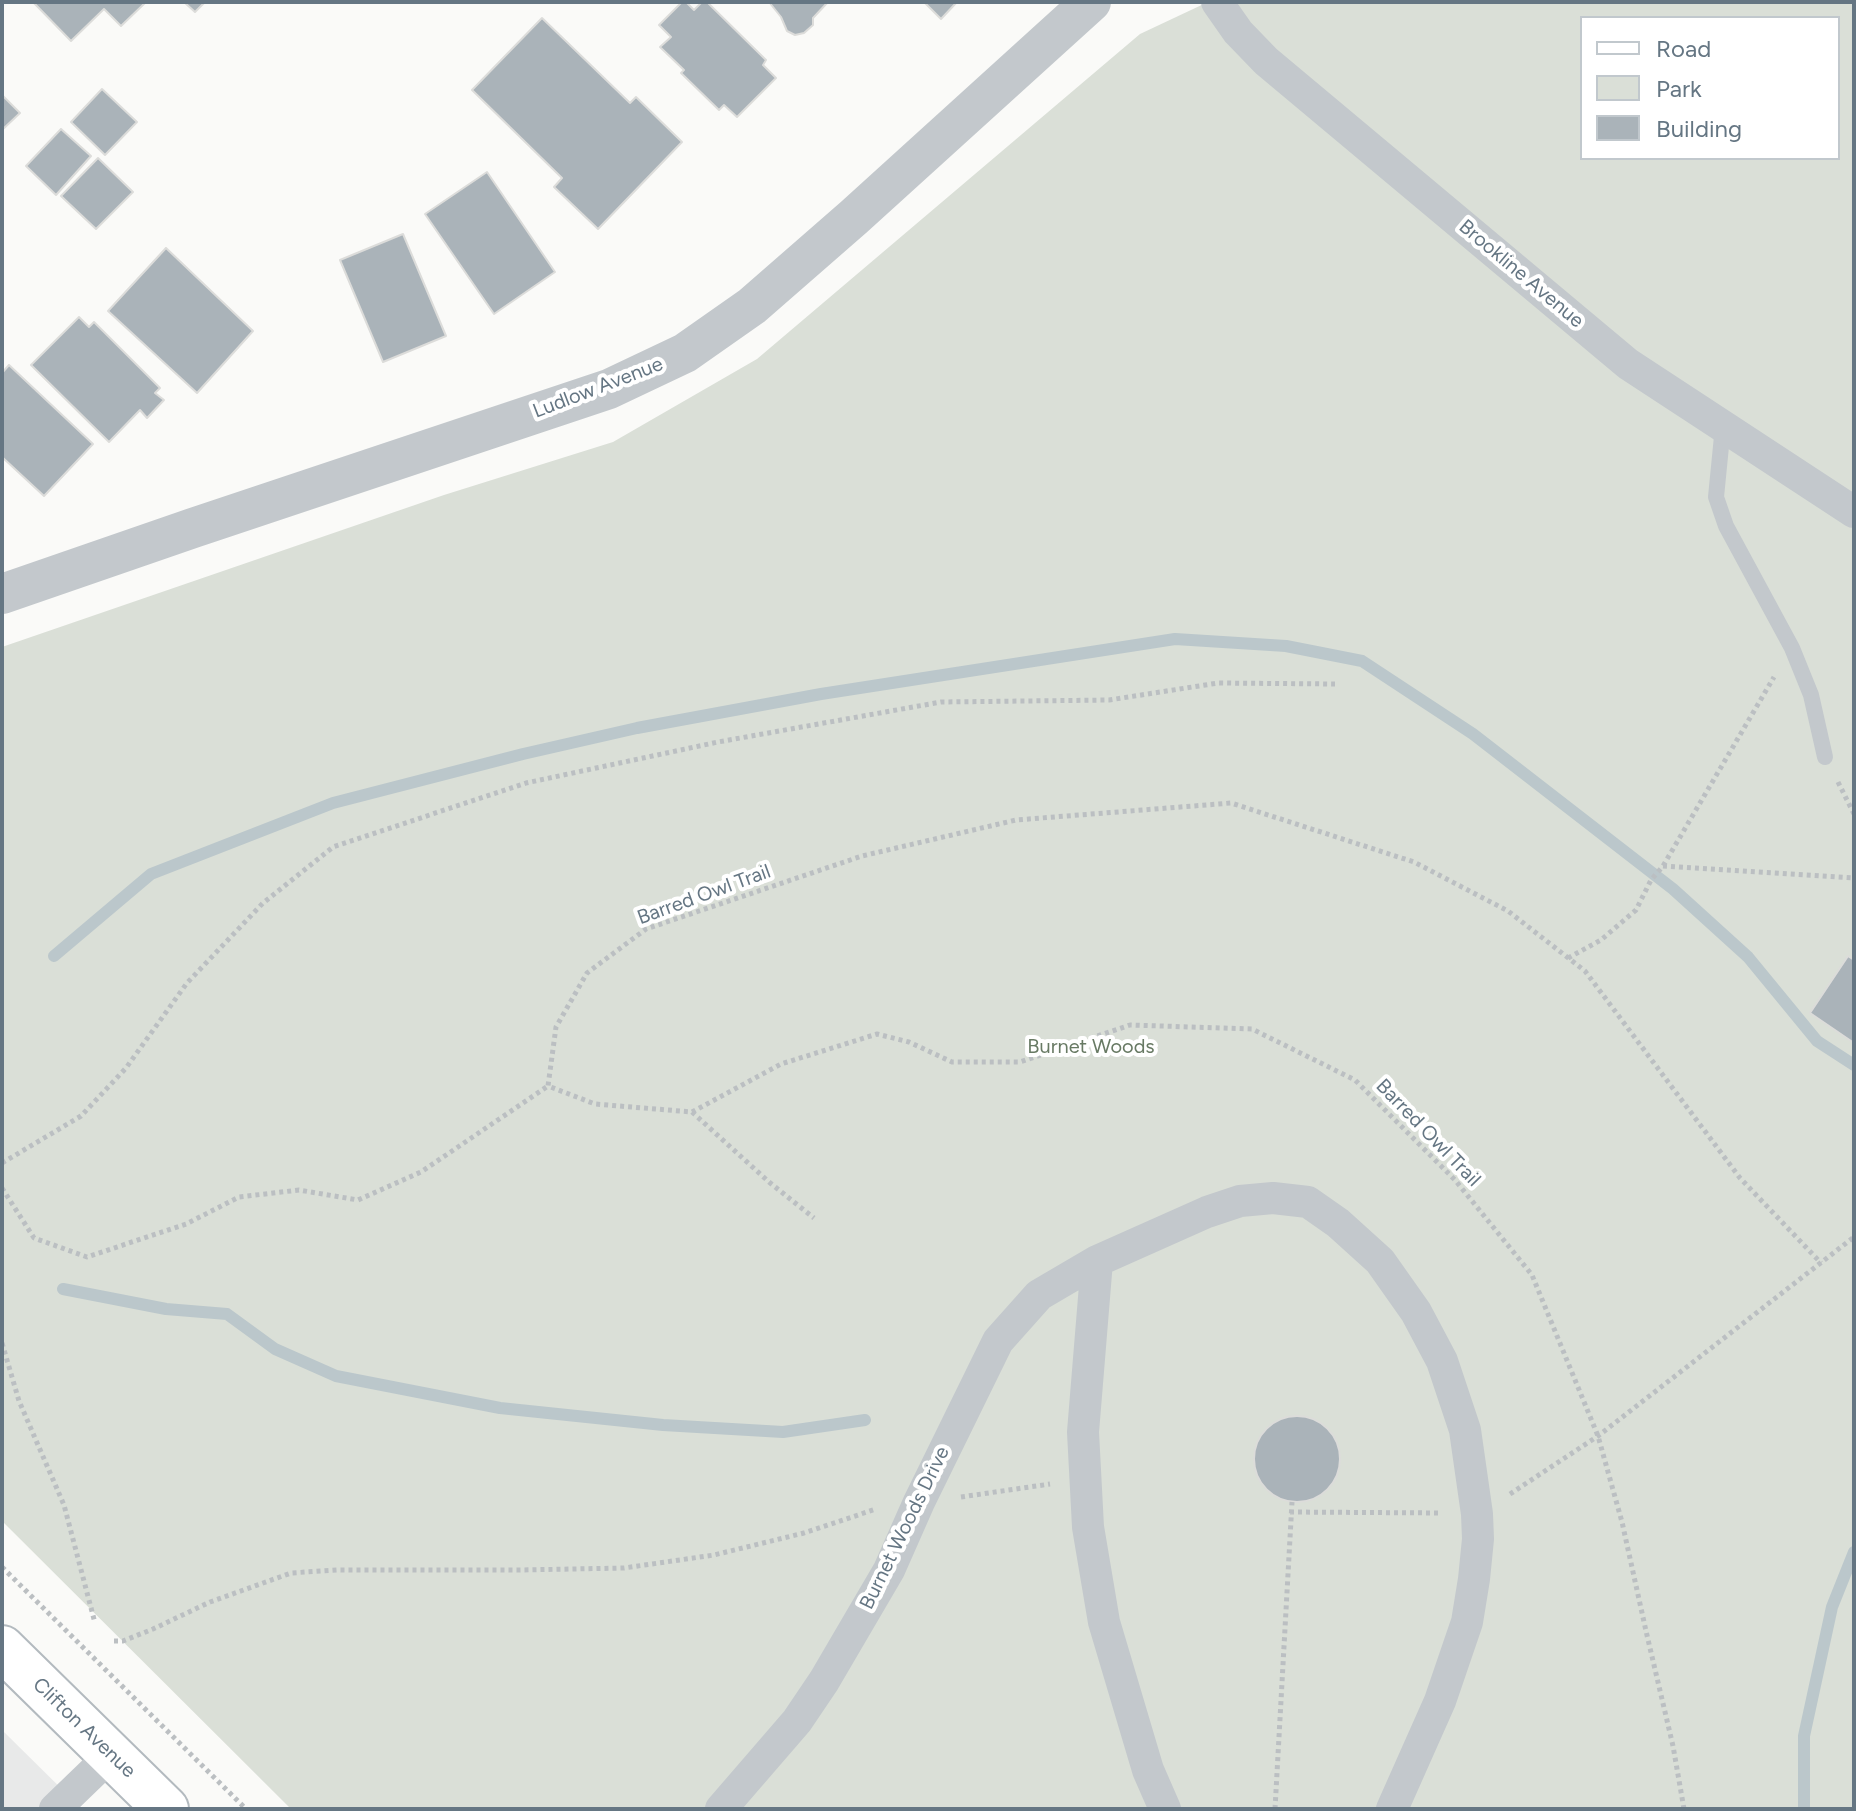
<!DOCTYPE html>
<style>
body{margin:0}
#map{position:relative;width:1856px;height:1811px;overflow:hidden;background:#fafaf8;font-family:Figtree,sans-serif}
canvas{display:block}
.frame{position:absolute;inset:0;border:4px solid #657683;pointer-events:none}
.legend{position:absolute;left:1580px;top:16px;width:260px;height:144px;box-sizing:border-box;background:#fff;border:2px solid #c1c8cd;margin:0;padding:10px 14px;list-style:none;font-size:24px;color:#657683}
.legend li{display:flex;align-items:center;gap:16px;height:40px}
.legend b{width:40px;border:2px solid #c1c8cd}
</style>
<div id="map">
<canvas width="1856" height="1811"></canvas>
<div class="frame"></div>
<ul class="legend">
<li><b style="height:10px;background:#fff"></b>Road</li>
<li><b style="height:22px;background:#dadfd7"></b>Park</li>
<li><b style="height:22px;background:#aab3b9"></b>Building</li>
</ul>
</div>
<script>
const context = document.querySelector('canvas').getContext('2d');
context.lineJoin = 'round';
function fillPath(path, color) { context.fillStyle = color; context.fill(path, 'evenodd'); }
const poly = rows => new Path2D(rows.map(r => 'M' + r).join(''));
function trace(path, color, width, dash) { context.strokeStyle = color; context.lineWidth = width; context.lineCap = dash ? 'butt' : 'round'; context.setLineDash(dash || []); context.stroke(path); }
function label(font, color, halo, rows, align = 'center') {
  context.font = font + ' Figtree,sans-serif'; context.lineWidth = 8; context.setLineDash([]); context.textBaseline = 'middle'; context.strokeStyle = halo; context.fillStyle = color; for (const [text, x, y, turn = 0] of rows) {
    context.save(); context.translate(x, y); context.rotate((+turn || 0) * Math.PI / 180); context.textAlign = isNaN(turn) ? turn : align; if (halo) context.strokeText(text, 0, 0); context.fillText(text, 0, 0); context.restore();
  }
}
fillPath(poly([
 [2,1730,82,1809,2,1809]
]), '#e8e9e9');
fillPath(poly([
 [1208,2,1854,2,1854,1809,291,1809,2,1521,2,647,444,495,613,442,757,359,1140,34],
 [1582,18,1838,18,1838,158,1582,158]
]), '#dadfd7');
trace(poly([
 [54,956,151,874,333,803,523,754,637,728,821,694,1175,639,1286,646,1362,661,1473,734,1673,889,1748,957,1817,1041,1854,1065],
 [63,1289,166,1309,227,1314,275,1349,336,1376,500,1408,663,1425,783,1432,865,1420],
 [1804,1809,1804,1736,1832,1607,1854,1552]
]), '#bbc7cb', 12);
const building = poly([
 [33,2,146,2,121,26,104,9,71,41,33,2],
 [184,2,205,2,195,12,184,2],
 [682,2,686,2,694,10,702,2,707,2,766,60,763,65,776,78,737,117,724,105,719,110,681,73,684,70,660,47,671,37,659,25,682,2],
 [769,2,828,2,813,18,813,25,804,33,795,35,787,31,781,17,769,2],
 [924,2,957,2,941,19,924,2],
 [542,18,630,103,636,97,682,142,598,229,554,187,562,178,472,90,542,18],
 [102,89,137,122,105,155,71,122,102,89],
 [2,95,20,113,2,130,2,95],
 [61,129,91,156,56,195,26,166,61,129],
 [98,158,133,192,96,229,61,196,98,158],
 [487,172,555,272,494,314,425,214,487,172],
 [403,234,446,336,383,362,340,260,403,234],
 [166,248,253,331,197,393,108,311,166,248],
 [79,317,89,327,94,322,160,388,155,393,164,400,147,418,140,410,109,442,31,365,79,317],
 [9,365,93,444,44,496,2,457,2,373,9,365],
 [1848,956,1854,960,1854,1043,1810,1013,1848,956],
 '1254 1459a43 43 0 1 1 86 0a43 43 0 1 1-86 0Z'
]);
fillPath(building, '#aab3b9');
trace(building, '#dcdcda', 2);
const secondary = poly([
 [2,1648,166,1809]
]);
trace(secondary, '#b3babf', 48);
trace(poly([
 [1838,782,1854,814],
 [1663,866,1854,878],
 [1568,958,1601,940,1636,910,1651,880,1663,866,1774,677],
 [692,1112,769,1182,814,1218],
 [2,1163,81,1116,126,1068,187,983,263,903,333,847,526,783,718,742,941,702,1109,700,1218,683,1335,684],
 [2,1188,34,1238,87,1257,186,1224,239,1197,299,1190,358,1200,421,1172,548,1086],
 [2,1343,19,1401,64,1505,95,1623],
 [1510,1494,1598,1436,1854,1237],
 [961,1497,1050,1484],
 [1290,1512,1441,1513],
 [2,1567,246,1809],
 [114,1641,123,1641,153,1629,210,1602,291,1573,337,1570,520,1570,624,1568,714,1555,804,1533,876,1509],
 [1275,1809,1292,1502],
 [1684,1809,1673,1746,1646,1631,1622,1522,1598,1436,1532,1275,1455,1180,1355,1080,1252,1029,1130,1025,1020,1062,952,1062,909,1042,877,1034,781,1064,692,1112,595,1104,548,1086,556,1027,587,973,646,929,862,856,1016,820,1231,803,1414,862,1508,911,1585,971,1740,1178,1821,1263]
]), '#bbbfc2', 5, [4, 4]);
trace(poly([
 [1723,426,1716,497,1726,526,1792,648,1811,695,1825,757]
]), '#c3c8cc', 16);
trace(poly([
 [1217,2,1238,32,1266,61,1628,364,1854,512],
 [1097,1261,1083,1432,1088,1527,1104,1622,1148,1770,1165,1809],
 [55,1809,111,1755],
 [721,1809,797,1721,824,1681,889,1570,919,1502,998,1341,1039,1295,1097,1261,1207,1212,1240,1201,1273,1198,1308,1202,1338,1223,1380,1261,1416,1312,1442,1361,1465,1430,1477,1514,1478,1539,1474,1579,1467,1622,1440,1701,1392,1809]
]), '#c3c8cc', 32);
trace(poly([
 [2,594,193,528,609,389,685,353,752,306,854,217,1091,2]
]), '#c3c8cc', 40);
trace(secondary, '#fff', 44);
label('20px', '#657683', '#fff', [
 ["Brookline Avenue",1521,274,40],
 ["Ludlow Avenue",598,388,-21],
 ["Barred Owl Trail",704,895,-20],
 ["Barred Owl Trail",1428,1133,46],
 ["Burnet Woods Drive",905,1528,-64],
 ["Clifton Avenue",84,1728,44]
]);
label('20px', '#687a64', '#fff', [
 ["Burnet Woods",1091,1047]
]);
</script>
